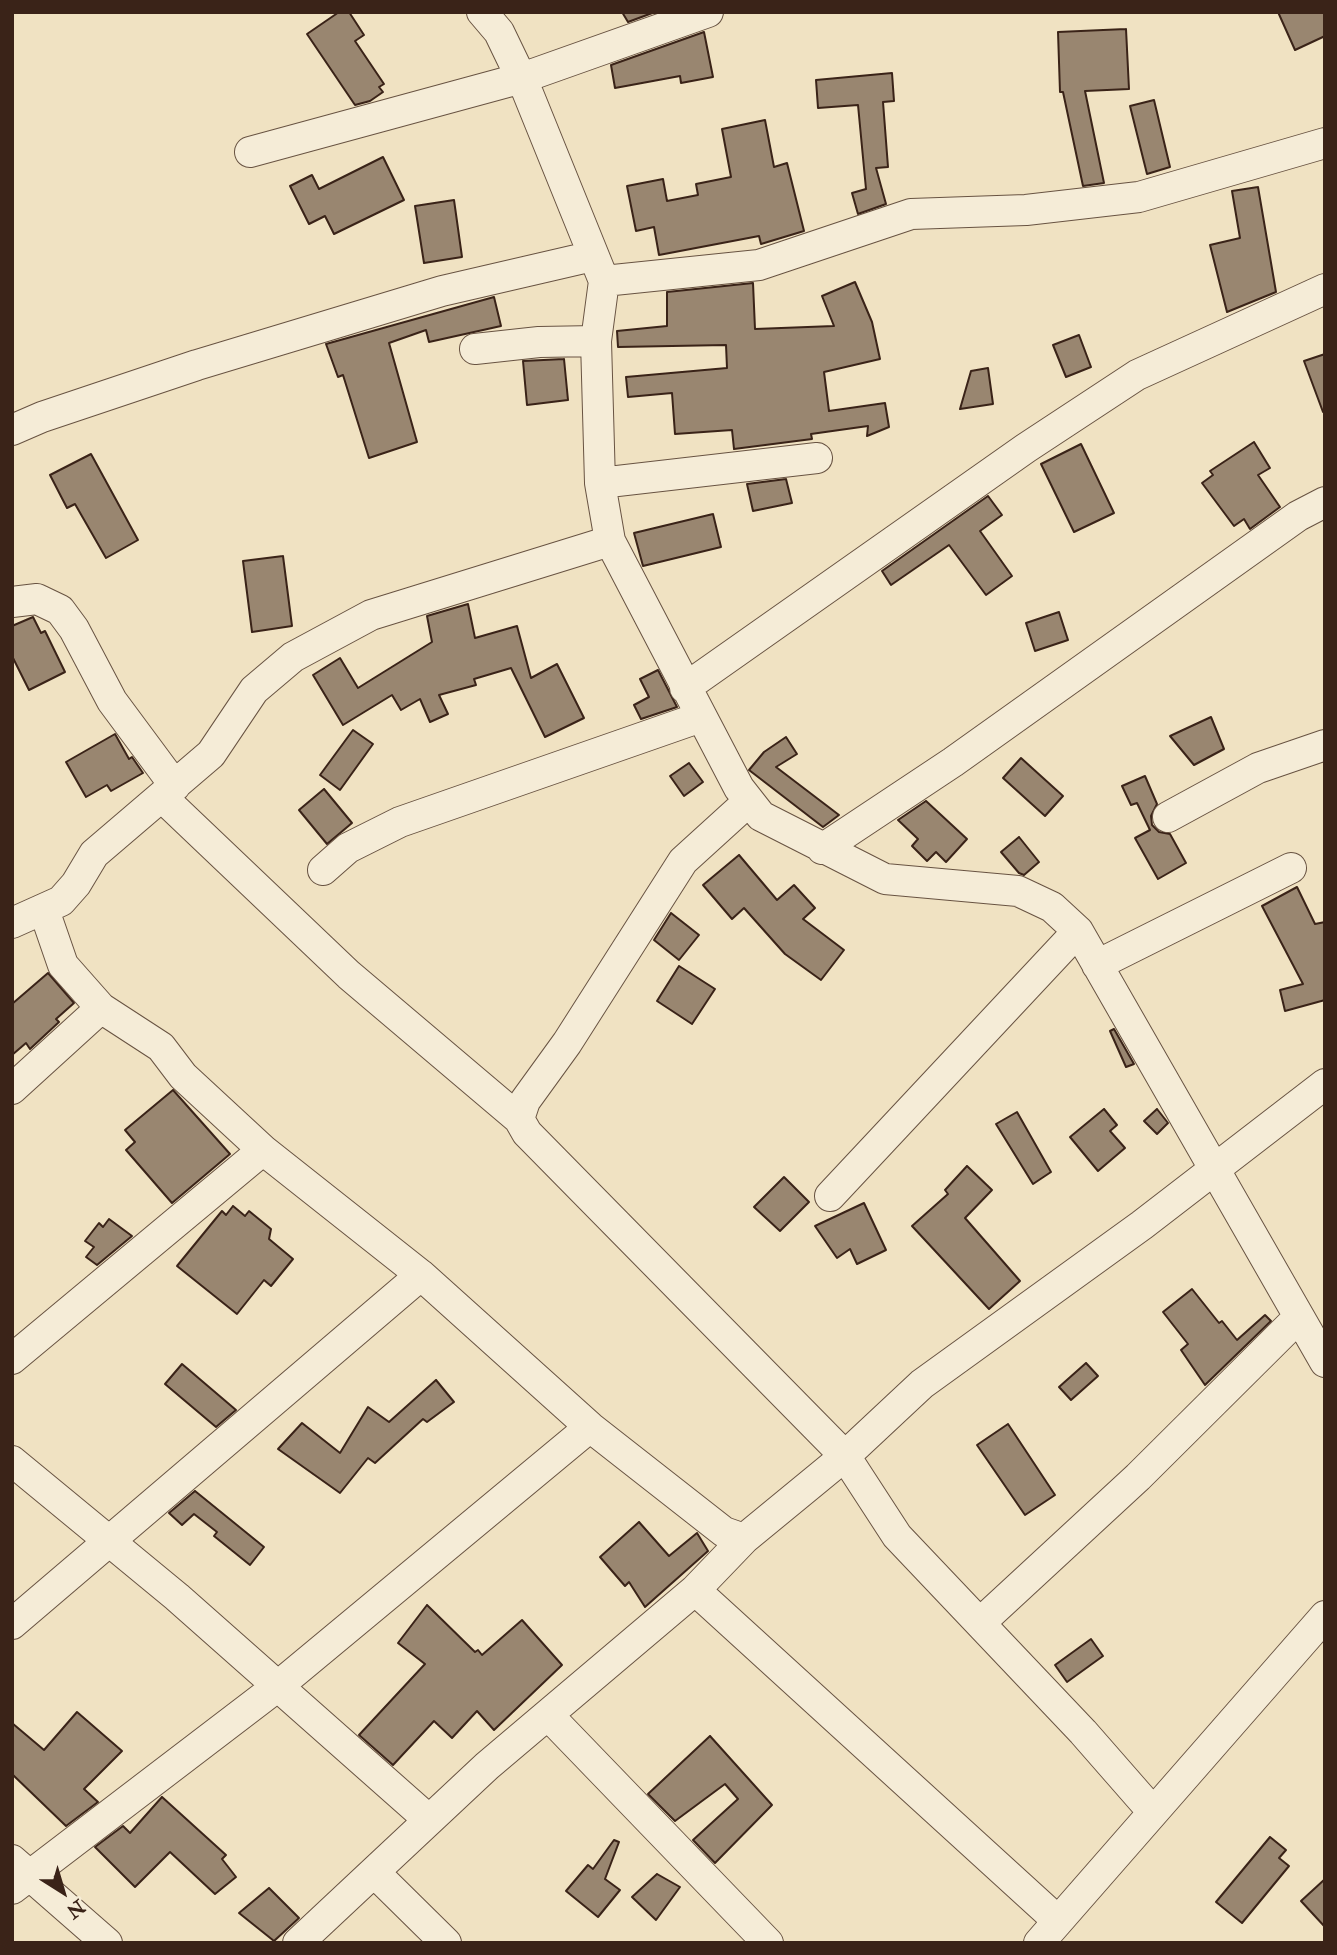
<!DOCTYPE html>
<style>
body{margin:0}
#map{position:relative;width:1337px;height:1955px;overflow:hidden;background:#f0e2c2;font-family:"IM FELL Double Pica",serif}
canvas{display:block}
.frame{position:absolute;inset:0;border:14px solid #3a2318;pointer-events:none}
.north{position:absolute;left:28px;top:1857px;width:70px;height:70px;-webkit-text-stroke:5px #f5ecd7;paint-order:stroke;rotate:143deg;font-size:19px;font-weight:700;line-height:28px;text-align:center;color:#3a2318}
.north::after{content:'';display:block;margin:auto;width:24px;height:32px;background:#3a2318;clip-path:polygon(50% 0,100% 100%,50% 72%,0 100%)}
</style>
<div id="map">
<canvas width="1337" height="1955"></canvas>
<div class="frame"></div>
<div class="north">N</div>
</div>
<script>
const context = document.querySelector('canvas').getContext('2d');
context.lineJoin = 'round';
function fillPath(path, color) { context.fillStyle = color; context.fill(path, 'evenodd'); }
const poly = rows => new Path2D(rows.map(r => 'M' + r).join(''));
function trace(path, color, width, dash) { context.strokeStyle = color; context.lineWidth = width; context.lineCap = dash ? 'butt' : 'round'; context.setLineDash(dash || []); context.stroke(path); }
const building = poly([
 [339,12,349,12,364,35,355,41,384,84,379,87,383,92,370,101,355,105,307,34,339,12],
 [622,12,655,12,628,22,622,12],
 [1278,12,1325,12,1325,36,1295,50,1278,12],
 [1126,29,1129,89,1085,91,1104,183,1083,186,1063,92,1060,92,1058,32,1126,29],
 [704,32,713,77,681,83,680,76,615,88,611,65,704,32],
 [892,73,894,101,883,102,888,167,876,168,886,204,858,214,852,193,866,189,858,105,818,108,816,80,892,73],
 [1154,100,1170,167,1147,174,1130,106,1154,100],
 [765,120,774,167,787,163,804,231,761,244,759,236,659,255,654,227,636,231,627,186,663,179,667,201,698,195,696,184,731,177,722,129,765,120],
 [383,157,404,200,334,234,325,216,309,224,290,186,312,175,319,189,383,157],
 [1258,187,1276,292,1227,312,1210,245,1240,238,1232,191,1258,187],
 [454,200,462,257,424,263,415,206,454,200],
 [855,282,872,322,880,359,824,372,829,411,885,403,889,427,867,436,868,426,811,434,812,439,734,449,732,430,675,434,672,393,628,397,626,377,727,368,726,345,618,347,617,331,667,326,667,292,753,283,755,329,834,326,822,296,855,282],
 [494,297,501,326,429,342,426,330,389,343,417,442,369,458,343,375,338,377,326,344,494,297],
 [1079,335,1091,367,1066,377,1053,345,1079,335],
 [1325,354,1325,412,1323,412,1304,361,1325,354],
 [564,359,568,400,527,405,523,361,564,359],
 [988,368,993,404,960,409,971,371,988,368],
 [1254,442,1270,468,1258,475,1280,507,1250,529,1244,519,1234,526,1202,483,1213,475,1210,471,1254,442],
 [1081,444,1114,513,1074,532,1041,464,1081,444],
 [91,454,138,540,106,558,75,504,67,508,50,475,91,454],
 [786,479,792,503,753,511,747,484,786,479],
 [988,496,1002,515,980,531,1012,576,986,595,949,545,891,585,882,571,988,496],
 [713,514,721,547,643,566,634,533,713,514],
 [283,556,292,626,252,632,243,561,283,556],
 [468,604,475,638,517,626,531,678,557,664,584,718,545,737,511,668,474,679,476,685,439,695,448,714,430,722,420,699,401,710,392,695,343,725,313,675,340,658,358,688,432,642,427,616,468,604],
 [1059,612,1068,640,1035,651,1026,623,1059,612],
 [33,617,41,633,45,631,65,672,29,690,12,656,12,626,33,617],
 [658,670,677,707,641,719,634,705,649,697,640,679,658,670],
 [1211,717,1224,749,1194,765,1170,736,1211,717],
 [353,730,373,744,340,790,320,775,353,730],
 [115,734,129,759,132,757,143,773,111,791,107,785,86,797,66,762,115,734],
 [786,737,797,754,776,767,839,815,823,827,749,770,764,752,786,737],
 [1021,758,1063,796,1045,816,1003,778,1021,758],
 [689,763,703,782,684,796,670,776,689,763],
 [1145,776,1157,804,1151,816,1152,825,1159,832,1170,834,1186,863,1158,879,1135,838,1150,830,1137,803,1131,805,1122,786,1145,776],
 [324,789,352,823,327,844,299,810,324,789],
 [926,801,967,839,946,862,936,852,927,861,912,846,918,839,898,820,926,801],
 [1019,837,1039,862,1024,875,1019,873,1001,852,1019,837],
 [739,855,777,900,794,885,815,908,803,919,844,950,821,980,785,954,744,908,732,919,703,885,739,855],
 [1297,887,1315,924,1325,922,1325,1000,1285,1011,1280,990,1303,984,1262,906,1297,887],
 [671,913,699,935,679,960,654,940,671,913],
 [679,966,715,989,692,1024,657,1001,679,966],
 [48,973,74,1003,56,1019,59,1022,30,1049,26,1043,12,1055,12,1004,48,973],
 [1114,1029,1134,1064,1126,1067,1110,1031,1114,1029],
 [173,1090,230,1154,172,1203,126,1150,135,1142,125,1130,173,1090],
 [1104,1109,1117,1125,1110,1131,1125,1148,1098,1171,1070,1137,1104,1109],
 [1157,1109,1168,1123,1157,1134,1144,1121,1157,1109],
 [1017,1112,1051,1172,1033,1184,996,1124,1017,1112],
 [967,1166,992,1190,965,1218,1020,1281,989,1309,912,1226,948,1194,945,1190,967,1166],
 [784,1177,809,1202,780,1231,754,1207,784,1177],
 [864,1203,886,1250,857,1264,850,1249,837,1258,815,1226,864,1203],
 [233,1206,245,1216,249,1211,271,1229,269,1239,293,1259,271,1286,264,1280,237,1314,177,1266,222,1211,226,1215,233,1206],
 [109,1219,132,1236,97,1265,86,1257,94,1247,85,1241,99,1223,103,1227,109,1219],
 [1192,1289,1219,1323,1222,1321,1237,1340,1265,1315,1271,1321,1205,1385,1181,1350,1188,1344,1163,1312,1192,1289],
 [1086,1363,1098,1376,1071,1400,1059,1387,1086,1363],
 [182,1364,236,1410,216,1427,165,1384,182,1364],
 [436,1380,454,1402,427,1422,423,1419,375,1463,368,1458,340,1493,278,1449,302,1423,340,1453,368,1407,389,1422,436,1380],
 [1008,1424,1055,1495,1025,1515,977,1445,1008,1424],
 [195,1491,264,1547,250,1565,214,1536,217,1532,194,1514,182,1525,169,1513,195,1491],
 [639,1522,669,1556,697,1533,708,1551,645,1607,629,1582,625,1586,600,1557,639,1522],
 [427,1605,475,1652,478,1650,482,1655,522,1620,562,1665,494,1730,477,1711,452,1738,434,1721,393,1765,359,1735,425,1664,398,1643,427,1605],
 [1091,1639,1103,1656,1067,1682,1055,1665,1091,1639],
 [77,1712,122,1751,84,1789,98,1802,66,1826,12,1774,12,1723,44,1750,77,1712],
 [710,1736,772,1805,715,1863,693,1840,738,1799,725,1784,675,1821,648,1794,710,1736],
 [162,1797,226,1855,222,1859,236,1877,215,1894,170,1852,135,1887,95,1847,123,1826,130,1833,162,1797],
 [1270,1837,1286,1850,1279,1858,1289,1866,1242,1923,1216,1902,1270,1837],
 [614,1840,619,1842,605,1879,620,1890,598,1917,566,1891,588,1865,593,1869,614,1840],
 [657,1874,680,1887,656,1920,632,1897,657,1874],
 [1325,1879,1325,1927,1301,1901,1325,1879],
 [269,1888,299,1918,274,1941,239,1913,269,1888]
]);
fillPath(building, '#998670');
trace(building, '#3a2318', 2);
const minor = poly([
 [482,12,499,32,525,86,604,281,596,341,600,483,610,541,739,788,761,816,885,879,1018,891,1052,907,1078,931,1325,1362],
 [250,152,522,78,708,12],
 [604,281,759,265,911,214,1026,210,1139,197,1325,143],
 [475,349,539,342,596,341],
 [12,430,42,417,197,365,442,291,593,256],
 [600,483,817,458],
 [12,602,37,599,60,610,74,629,112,701,175,786],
 [685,688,1026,448,1137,375,1325,289],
 [162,797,349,975,519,1119,527,1133,845,1456,922,1384,1142,1225,1325,1084],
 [1168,817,1258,768,1325,745],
 [822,849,953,762,1298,516,1325,502],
 [323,870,348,848,400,822,701,717],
 [44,910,63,965,101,1008,161,1047,183,1076,263,1150,421,1275,590,1427,724,1532,744,1539,845,1456,897,1536,1083,1732,1153,1812],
 [12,923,61,901,76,884,94,854,211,754,254,690,293,657,371,615,610,541],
 [1097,965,1291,868],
 [12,1089,101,1008],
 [519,1119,525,1101,567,1043,683,861,749,801],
 [830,1196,1078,931],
 [12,1359,263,1150],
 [12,1461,177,1597,429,1820],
 [695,1590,1058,1921],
 [980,1623,1138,1477,1299,1317],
 [12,1624,421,1275],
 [548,1715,768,1943],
 [12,1860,107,1943],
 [374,1872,446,1943],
 [12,1889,278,1686,590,1427],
 [298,1943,487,1766,695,1590,744,1539],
 [1039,1943,1325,1616]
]);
trace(minor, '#685342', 32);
trace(minor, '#f5ecd7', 30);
</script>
